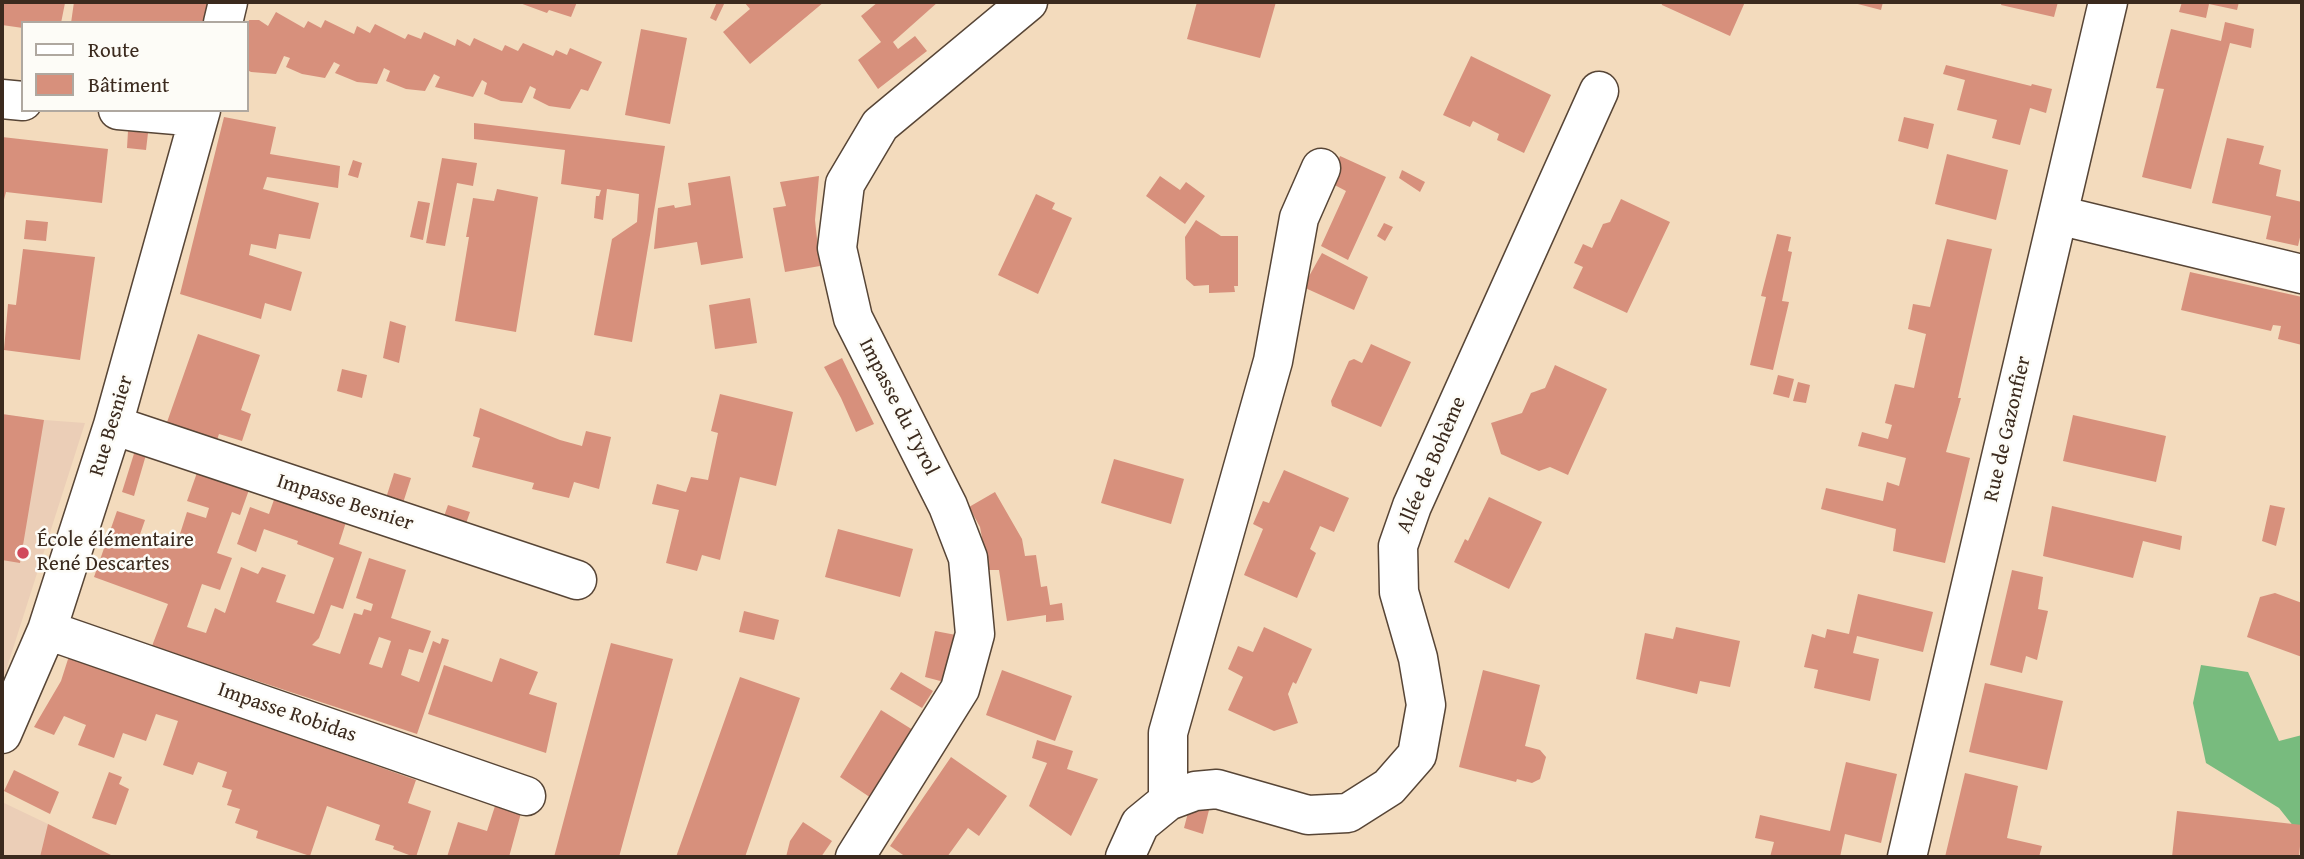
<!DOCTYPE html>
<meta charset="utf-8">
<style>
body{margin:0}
#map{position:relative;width:2304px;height:859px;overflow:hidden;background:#f3dbbd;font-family:"Gentium Book Plus",serif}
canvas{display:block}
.frame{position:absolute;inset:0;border:4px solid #3b2a1e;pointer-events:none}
.legend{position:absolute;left:21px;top:21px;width:228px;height:91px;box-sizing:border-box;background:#fdfcf7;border:2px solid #afa8a0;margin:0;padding:9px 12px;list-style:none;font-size:21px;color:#3b2a1e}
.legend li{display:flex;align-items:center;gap:14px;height:35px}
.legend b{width:35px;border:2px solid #afa8a0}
</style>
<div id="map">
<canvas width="2304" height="859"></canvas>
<div class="frame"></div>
<ul class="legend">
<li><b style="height:9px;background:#fff"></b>Route</li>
<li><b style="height:19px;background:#d7907c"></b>Bâtiment</li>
</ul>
</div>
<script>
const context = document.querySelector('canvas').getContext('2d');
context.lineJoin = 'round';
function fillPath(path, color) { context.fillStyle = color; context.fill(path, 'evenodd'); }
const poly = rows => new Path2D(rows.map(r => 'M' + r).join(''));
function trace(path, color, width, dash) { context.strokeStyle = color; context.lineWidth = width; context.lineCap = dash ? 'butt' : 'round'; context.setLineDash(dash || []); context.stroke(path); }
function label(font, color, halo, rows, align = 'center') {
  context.font = font + ' "Gentium Book Plus",serif'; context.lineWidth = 5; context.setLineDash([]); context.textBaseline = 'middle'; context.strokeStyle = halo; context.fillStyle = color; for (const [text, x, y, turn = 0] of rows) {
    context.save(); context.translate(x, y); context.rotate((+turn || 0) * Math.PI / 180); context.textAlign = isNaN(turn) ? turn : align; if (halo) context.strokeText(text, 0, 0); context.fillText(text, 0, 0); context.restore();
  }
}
fillPath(poly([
 [2,414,44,420,85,423,2,683],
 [2,802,48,824,115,857,2,857]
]), '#ebceb7');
fillPath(poly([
 [2201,665,2248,672,2279,741,2302,735,2302,837,2279,808,2206,763,2193,703]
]), '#78bb7e');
fillPath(poly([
 [2,2,65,3,61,23,23,23,23,28,2,25],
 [74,2,208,2,203,23,71,23],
 [517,2,577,2,571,17,549,10,547,13],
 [717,2,725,2,716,21,710,18],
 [744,2,824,2,750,64,723,32,750,9],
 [878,2,938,2,893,42,898,49,915,36,927,51,878,89,858,60,881,42,861,16],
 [1197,2,1276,2,1260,58,1187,39],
 [1661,2,1745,2,1730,36,1662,5],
 [1850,2,1883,2,1881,10],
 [2002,2,2058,2,2054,17,2001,5],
 [2182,2,2239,2,2237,10,2209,4,2206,18,2179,12],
 [276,12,304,28,308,21,321,28,325,20,354,34,357,26,370,33,375,24,405,39,408,34,421,39,424,32,455,46,457,39,470,46,474,38,502,51,505,45,518,51,523,43,553,56,556,50,567,55,570,48,602,62,588,91,581,89,570,109,549,106,533,98,536,89,530,86,522,103,501,101,484,94,487,83,482,80,473,97,435,87,440,77,434,74,425,91,406,89,386,81,390,71,384,68,377,84,357,82,335,73,340,65,334,62,325,78,302,74,286,67,290,58,284,56,276,74,251,72,247,70,247,28,249,20,259,20,268,26],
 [2225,22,2254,29,2251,48,2230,43,2191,189,2142,177,2164,89,2156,88,2171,29,2221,41],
 [641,29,687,38,670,124,625,115],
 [1471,56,1551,95,1524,153,1497,140,1499,134,1473,121,1470,127,1443,115],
 [1946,65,2031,86,2032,84,2052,89,2046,113,2030,108,2020,145,1992,138,1997,120,1957,110,1965,80,1943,74],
 [224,117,276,127,270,154,340,166,338,188,267,177,263,189,319,203,310,239,279,234,276,249,251,244,249,255,302,272,291,311,265,303,261,319,180,294],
 [1904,117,1934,124,1928,149,1898,141],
 [474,123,665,146,632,342,594,335,612,239,637,222,639,194,607,189,603,220,594,218,596,196,599,196,601,190,561,184,565,150,474,139],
 [128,131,148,133,146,150,127,148],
 [2,137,108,149,102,203,6,192,2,207],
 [2227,138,2264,146,2259,164,2281,170,2276,196,2302,202,2302,229,2298,246,2266,239,2271,216,2212,203],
 [1947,154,2008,170,1996,220,1935,204],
 [1340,156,1386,177,1348,260,1321,246,1346,191,1329,182],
 [442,158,477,163,473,186,457,183,445,246,426,243],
 [353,160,362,163,358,178,348,175],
 [1402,170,1425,182,1420,192,1399,178],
 [730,176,743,258,701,265,697,242,654,249,658,208,674,205,675,208,691,205,688,183],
 [819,176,815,220,820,266,785,272,773,208,786,206,780,182],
 [1160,176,1180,190,1186,182,1205,196,1185,224,1146,196],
 [497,189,538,197,516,332,455,321,469,237,466,237,473,198,494,201],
 [1036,194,1055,203,1052,209,1072,218,1038,294,998,275],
 [1621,199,1670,222,1627,313,1573,288,1583,267,1574,263,1583,244,1592,248,1603,224,1610,222],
 [418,201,430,203,423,240,410,237],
 [26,220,48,222,46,241,24,239],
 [1196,220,1221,236,1238,236,1238,286,1234,286,1235,292,1209,293,1209,285,1194,286,1186,279,1185,237],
 [1384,223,1393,227,1385,241,1377,236],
 [1777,234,1791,237,1788,251,1792,252,1782,301,1789,302,1773,370,1750,365,1766,297,1761,296],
 [1947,239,1992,249,1958,398,1961,398,1946,452,1970,458,1945,563,1893,551,1896,529,1821,509,1826,488,1883,501,1887,482,1899,486,1906,458,1858,446,1862,432,1888,439,1892,425,1885,423,1895,384,1914,388,1926,334,1908,329,1913,304,1930,307],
 [23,249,95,257,80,360,4,350,8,304,16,305],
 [1322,253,1368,277,1354,310,1303,287],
 [2190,272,2302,297,2302,345,2278,339,2281,326,2273,325,2271,331,2181,310],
 [750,298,757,343,715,349,709,305],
 [390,321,406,326,399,363,383,358],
 [198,334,260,355,241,410,251,414,242,441,219,434,216,443,166,425],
 [1371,344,1411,362,1381,427,1332,406,1331,401,1349,361,1354,359,1362,363],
 [842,358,874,424,856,432,841,398,824,367],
 [1555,365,1607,389,1568,475,1550,467,1539,471,1501,454,1491,423,1522,413,1531,393,1545,388],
 [342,369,367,375,362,398,337,391],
 [1778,375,1794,379,1789,398,1773,394],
 [1798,382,1810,385,1806,403,1793,401],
 [720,394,793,412,776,486,740,477,720,560,702,555,697,571,666,563,679,510,652,504,657,484,686,492,691,477,708,480,718,433,711,431],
 [480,408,560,440,582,446,586,431,611,437,599,489,574,482,569,498,532,489,534,483,472,467,480,438,473,436],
 [2,414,44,420,20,563,2,560],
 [2073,415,2166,436,2156,482,2063,461],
 [137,444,148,448,134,496,122,492],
 [1114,459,1184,479,1171,524,1101,503],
 [199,467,250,487,240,515,232,512,217,553,232,558,220,590,202,584,187,627,206,633,215,608,225,613,241,567,258,574,262,567,286,575,276,602,314,614,334,558,297,544,298,541,264,529,256,552,237,544,250,507,269,514,276,494,347,519,339,544,362,552,343,609,331,605,319,638,312,645,340,654,354,613,362,615,364,609,371,611,373,604,356,598,369,558,406,570,391,618,431,631,423,653,409,649,401,675,419,682,433,641,440,644,442,638,449,640,417,734,152,646,168,604,94,577,117,511,145,520,138,540,163,549,170,533,179,537,187,512,206,518,209,508,187,501],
 [379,637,391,641,382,668,369,664],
 [1284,470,1349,498,1334,532,1320,526,1310,549,1316,553,1297,598,1244,575,1263,529,1253,524,1263,501,1269,503],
 [394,473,411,478,403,503,386,498],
 [995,492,1022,539,1025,556,1036,555,1041,587,1047,586,1050,605,1062,603,1064,620,1046,622,1046,615,1007,621,999,570,988,570,980,527,969,507],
 [1489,497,1542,522,1509,589,1454,562,1465,539,1468,541],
 [448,505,470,512,463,532,441,525],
 [2270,505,2285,508,2276,546,2262,541],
 [2052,506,2182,536,2180,550,2143,541,2133,578,2043,556],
 [838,529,913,549,900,597,825,577],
 [2012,570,2043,577,2038,609,2048,611,2037,660,2026,656,2022,673,1990,665],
 [2275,593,2302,603,2302,657,2247,637,2260,597],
 [1858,594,1933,612,1923,652,1857,636,1853,653,1879,659,1870,701,1814,688,1818,670,1804,667,1812,634,1825,638,1827,629,1849,634],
 [744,611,779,620,774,640,739,632],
 [1264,627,1312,649,1296,684,1293,682,1288,694,1298,723,1274,731,1228,710,1243,677,1228,669,1238,646,1253,652],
 [1676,627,1740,641,1730,687,1700,681,1697,694,1636,679,1645,633,1673,639],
 [935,631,956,635,948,683,925,677],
 [611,643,673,659,619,857,554,857],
 [69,656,416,780,408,803,431,811,416,857,408,857,409,855,393,849,394,846,375,840,380,825,327,806,310,856,256,838,258,831,235,823,240,809,227,805,232,790,222,787,227,772,198,762,193,775,163,765,178,721,156,714,146,741,123,733,114,758,78,745,86,725,64,716,54,735,34,727,61,681],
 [500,658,538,672,529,694,557,703,546,753,428,714,444,665,492,682],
 [1002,670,1072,696,1055,741,986,715],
 [1483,670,1540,685,1525,746,1540,750,1546,757,1540,779,1532,783,1517,779,1516,782,1459,767],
 [901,672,933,691,922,708,890,689],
 [740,677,800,698,745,857,676,857],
 [1985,683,2063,701,2047,770,1969,752],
 [881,710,913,730,871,798,840,777],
 [1037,740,1073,751,1067,769,1098,779,1071,836,1029,806,1047,763,1032,758],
 [951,757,1007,796,979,836,968,828,947,857,906,857,890,846],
 [1846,762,1897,774,1881,843,1845,834,1840,857,1770,857,1774,842,1755,838,1760,815,1830,831],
 [14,770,59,792,50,814,4,791],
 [109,772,122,777,119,784,129,789,116,825,92,818],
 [1965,773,2018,786,2007,838,2042,846,2039,857,1945,857],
 [1190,805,1209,810,1203,834,1184,828],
 [495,806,521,813,509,857,447,857,458,822,487,831],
 [2177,811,2302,825,2299,857,2172,857],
 [803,822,832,841,821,857,786,857,790,841],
 [48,824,115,857,40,857]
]), '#d7907c');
const minor = poly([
 [223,23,228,2],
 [2,99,23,101],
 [118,110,199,117],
 [2058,215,2302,274],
 [113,425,577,580],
 [47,630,526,796],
 [2,734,47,630,113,425,201,110],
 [1168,801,1168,733,1273,361,1299,218,1321,168],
 [855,857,960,689,975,634,968,558,948,506,853,318,837,248,845,184,880,125,1028,2],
 [1125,857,1140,824,1168,801,1195,791,1217,789,1308,815,1348,813,1389,787,1417,755,1426,705,1418,658,1399,592,1398,546,1412,506,1599,91],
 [1907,857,2108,2]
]);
trace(minor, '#574536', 41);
trace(minor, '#fff', 38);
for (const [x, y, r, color] of [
 [23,553,7,"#d1495b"]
]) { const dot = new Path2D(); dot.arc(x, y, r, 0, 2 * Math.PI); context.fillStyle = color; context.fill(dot); trace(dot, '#fdfcf7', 2.5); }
label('21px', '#3b2a1e', '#fdfcf7', [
 ["Impasse du Tyrol",898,407,63],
 ["Rue Besnier",112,426,-73],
 ["Rue de Gazonfier",2008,429,-77],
 ["Allée de Bohème",1432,465,-67],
 ["Impasse Besnier",345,503,18],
 ["Impasse Robidas",287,713,19]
]);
label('21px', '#3b2a1e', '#fdfcf7', [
 ["École élémentaire",37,541],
 ["René Descartes",37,565]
], 'left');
</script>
